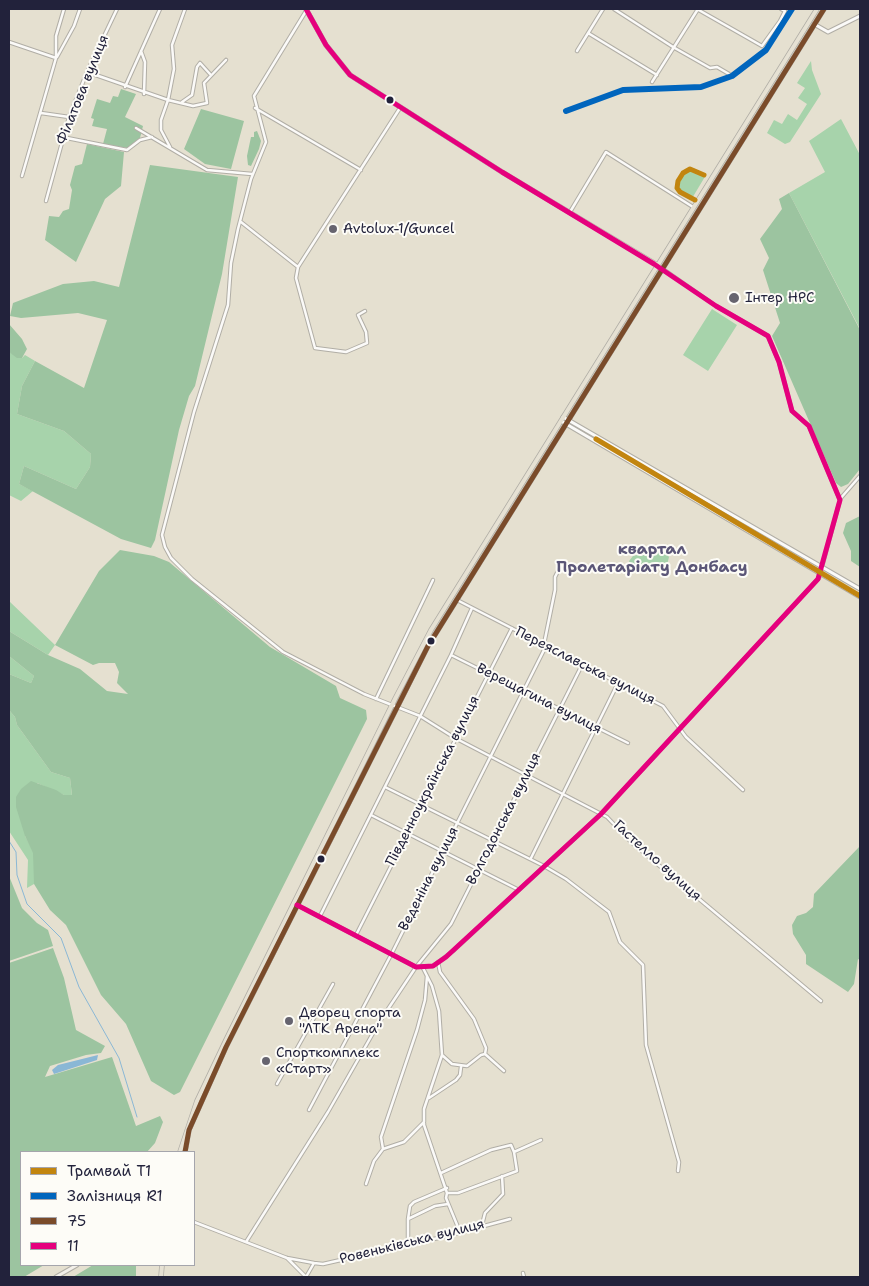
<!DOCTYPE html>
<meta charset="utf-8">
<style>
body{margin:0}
#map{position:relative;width:869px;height:1286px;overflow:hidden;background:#e5e0d0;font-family:"Shantell Sans",sans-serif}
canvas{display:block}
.frame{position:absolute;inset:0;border:10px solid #22223b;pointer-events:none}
.legend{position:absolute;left:20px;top:1151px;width:175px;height:115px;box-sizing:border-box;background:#fdfcf7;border:1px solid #a5a5ac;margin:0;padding:6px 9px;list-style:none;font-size:15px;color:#22223b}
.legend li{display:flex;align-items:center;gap:10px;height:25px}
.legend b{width:25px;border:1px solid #a5a5ac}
</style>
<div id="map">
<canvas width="869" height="1286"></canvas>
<div class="frame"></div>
<ul class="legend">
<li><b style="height:6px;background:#c2850f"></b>Трамвай T1</li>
<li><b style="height:6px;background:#0065bd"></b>Залізниця R1</li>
<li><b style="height:6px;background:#7a4b2a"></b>75</li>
<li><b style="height:6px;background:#e5007d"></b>11</li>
</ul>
</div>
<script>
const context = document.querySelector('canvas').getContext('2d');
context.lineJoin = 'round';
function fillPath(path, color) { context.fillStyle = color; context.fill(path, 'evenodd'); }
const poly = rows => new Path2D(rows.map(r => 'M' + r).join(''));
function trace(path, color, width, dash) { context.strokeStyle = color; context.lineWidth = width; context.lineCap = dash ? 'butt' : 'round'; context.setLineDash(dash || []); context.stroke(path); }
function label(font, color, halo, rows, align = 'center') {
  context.font = font + ' "Shantell Sans",sans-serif'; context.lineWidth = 4; context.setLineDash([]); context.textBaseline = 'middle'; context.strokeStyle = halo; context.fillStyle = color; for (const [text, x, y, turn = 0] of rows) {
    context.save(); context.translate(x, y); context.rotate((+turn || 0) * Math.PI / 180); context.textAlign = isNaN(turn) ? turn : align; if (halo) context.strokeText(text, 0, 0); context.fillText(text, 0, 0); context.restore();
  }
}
fillPath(poly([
 [811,61,812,70,821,94,790,142,785,144,767,133,774,120,782,124,788,114,797,120,807,104,798,98,805,88,797,83],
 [841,119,860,155,860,329,789,193,825,172,809,141],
 [693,168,706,175,691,200,681,192,678,184,684,171],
 [712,309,737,325,708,371,683,355],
 [9,352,22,358,25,355,35,361,22,386,17,414,64,431,91,454,90,467,76,489,24,466,19,484,33,491,21,501,9,495],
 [662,549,669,557,667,565,637,572,631,569,629,561,633,556],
 [9,601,55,645,48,655,9,631],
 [9,656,34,676,31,683,9,674],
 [9,710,15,717,17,725,51,772,70,778,72,796,64,795,37,783,25,836,34,853,35,877,34,884,27,888,28,860,9,831]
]), '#a7d3ab');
fillPath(poly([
 [121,89,136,94,125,117,143,126,140,138,127,148,103,144,107,129,92,126,94,119,91,118,97,99,110,103,113,96,118,97],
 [201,109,244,121,231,169,205,164,184,149],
 [257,131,261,141,259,149,251,166,248,165,247,156,251,137,254,137,254,132],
 [87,144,124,152,121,186,105,199,76,262,45,240,49,216,59,217,63,211,69,209,72,190,70,185,75,166,82,164],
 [150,165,238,177,222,274,195,386,189,396,179,430,155,540,151,548,121,539,19,484,24,466,76,489,90,467,91,454,64,431,17,414,22,386,35,361,84,388,107,320,78,313,21,318,10,316,13,303,63,284,94,281,119,287],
 [789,193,860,330,860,469,848,484,841,487,836,483,772,336,780,323,763,270,769,258,760,239,782,209,779,199],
 [9,324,22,339,27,349,22,358,17,358,9,352],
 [860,516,860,567,851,561,851,551,843,533,846,523],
 [120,550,154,556,169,562,270,647,336,686,340,698,366,710,367,719,180,1092,174,1095,151,1081,126,1024,101,995,66,925,50,910,34,884,33,853,25,836,16,807,16,797,21,789,31,781,56,790,64,795,72,795,70,778,51,772,17,725,15,717,9,710,9,674,31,683,34,676,9,656,9,631,48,655,80,669,107,691,128,694,117,683,119,672,115,663,99,663,93,665,55,645,99,571],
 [860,846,860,960,858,959,854,984,848,992,806,964,806,955,793,934,792,925,797,916,806,913,813,907,814,894],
 [9,876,22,908,37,923,48,930,53,946,9,961],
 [53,948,64,978,76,1030,105,1046,101,1053,86,1055,50,1066,45,1077,112,1057,136,1126,160,1116,163,1122,155,1143,147,1152,21,1152,21,1265,44,1265,24,1277,9,1277,9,963],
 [93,1265,136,1265,136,1277,73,1277]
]), '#9cc4a0');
fillPath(poly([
 [98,1055,97,1060,54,1074,52,1070,58,1065]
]), '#8ab7d5');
trace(poly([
 [9,841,16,852,17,875,27,904,61,938,79,987,119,1058,137,1117]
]), '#8ab7d5', 1);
const minor = poly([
 [614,9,673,47,710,68,717,67,729,74],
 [697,9,762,46,780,21,785,11,781,9],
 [306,11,254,96,266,142,251,179,238,229,231,263,228,305,194,412,162,535,165,547,171,558,192,579,283,652,364,694,420,716,455,738,607,817,631,842,821,1001],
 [588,33,657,75],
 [9,42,56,58],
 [141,51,145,62,144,94],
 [577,51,603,9],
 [57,57,74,26,80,9],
 [87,72,168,100,174,69,172,45,185,9],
 [652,82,698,9],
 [125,87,160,9],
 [182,102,192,95,197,67,200,63,210,74],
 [255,108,361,170],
 [41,113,69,117],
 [136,128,207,170,252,174],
 [62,137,127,150,140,140,152,137],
 [170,147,161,130,161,120,168,100,193,106,207,103,204,83,226,60],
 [22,176,56,58,56,36,64,9],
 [46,201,69,117,87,72,117,9],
 [570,212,606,152,693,207],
 [241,222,298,267],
 [365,311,358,315,366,332,367,343,346,352,315,348,296,278,298,267,400,108],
 [840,499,860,476],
 [457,600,663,706,686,737,743,790],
 [544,644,555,590,555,577,558,571],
 [451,655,628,743],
 [376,699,433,580],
 [385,787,544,866,566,879,609,912,620,942,643,965,646,1045,679,1162,678,1171],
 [371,815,519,890],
 [531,858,618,683],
 [297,905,416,967,433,966,453,951,601,814,819,578,840,500,809,426,792,411,779,362,768,336,716,306,663,269],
 [320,916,451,655,472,608],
 [356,935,512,628],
 [438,962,440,972,474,1019,486,1048,485,1054,481,1055,467,1066,452,1064,442,1055],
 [422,966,432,986,439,1011,442,1055,424,1109,424,1125,447,1193],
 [485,1054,504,1071],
 [277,1084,333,984],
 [429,1098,456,1080,460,1075,461,1067],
 [309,1110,392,953,546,646],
 [383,1149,381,1137,417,1030,425,1000,427,976],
 [441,1173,491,1150,511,1145,514,1152,541,1140],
 [366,1184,374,1161,383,1149,404,1142,424,1122],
 [408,1219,435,1206,448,1204],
 [194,1222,287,1258,314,1263,306,1277,287,1258],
 [482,1225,485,1213,503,1194,502,1176],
 [460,1232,446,1198,447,1193,458,1193,517,1171,514,1152],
 [246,1242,328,1112,380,1021,416,967,451,924,582,665],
 [408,1245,408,1219,410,1206,414,1202,447,1188],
 [314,1263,323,1264,447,1236,510,1219],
 [523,1273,524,1277]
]);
const tertiary = poly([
 [814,24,828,32,860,16],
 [563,417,860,589],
 [561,421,860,597]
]);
const secondary = poly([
 [56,1277,77,1265]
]);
const primary = poly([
 [306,9,326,45,350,75,502,172,659,266],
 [180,1152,197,1101,226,1040,395,699,431,630,817,9],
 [185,1152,189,1130,226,1047,428,646,824,9],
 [161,1277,162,1265]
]);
trace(minor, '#b1aea6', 4.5);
trace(tertiary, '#b1aea6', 5);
trace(secondary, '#b1aea6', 5);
trace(primary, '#b1aea6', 5.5);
trace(minor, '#fbfaf8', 2.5);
trace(tertiary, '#fbfaf8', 3);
trace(secondary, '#f3f0ea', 3);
trace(primary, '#e6e1d3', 4);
trace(poly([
 [185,1152,189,1130,226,1047,428,646,824,9]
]), '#7a4b2a', 5);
trace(poly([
 [297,905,416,967,433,966,446,957,601,814,818,579,840,500,809,426,792,411,779,362,768,336,716,306,654,264,502,172,350,75,326,45,306,9]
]), '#e5007d', 5);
trace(poly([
 [566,111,623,90,701,87,732,76,766,50,792,9]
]), '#0065bd', 6);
trace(poly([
 [695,200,680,192,677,188,678,181,683,173,690,169,704,175],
 [596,439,860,596]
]), '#c2850f', 5);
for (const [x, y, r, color] of [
 [390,100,4.5,"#22223b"],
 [333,229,5,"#66646f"],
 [734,298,6,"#66646f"],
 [431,641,4.5,"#22223b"],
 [321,859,4.5,"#22223b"],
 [289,1021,5,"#66646f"],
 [266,1061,5,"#66646f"]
]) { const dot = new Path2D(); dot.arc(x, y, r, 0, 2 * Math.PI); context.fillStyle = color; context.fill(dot); trace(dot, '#fdfcf7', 2); }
label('14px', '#22223b', '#fdfcf7', [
 ["Філатова вулиця",83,90,-68],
 ["Переяславська вулиця",585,666,27],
 ["Верещагина вулиця",539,699,27],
 ["Південноукраїнська вулиця",433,781,-63],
 ["Волгодонська вулиця",504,819,-63],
 ["Гастелло вулиця",657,861,42],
 ["Веденіна вулиця",429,879,-63],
 ["Ровеньківська вулиця",412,1242,-14]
]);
label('14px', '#22223b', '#fdfcf7', [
 ["Avtolux-1/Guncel",343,229],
 ["Інтер НРС",745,298],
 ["Дворец спорта",299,1013],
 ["\"ЛТК Арена\"",299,1029],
 ["Спорткомплекс",276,1053],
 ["«Старт»",276,1069]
], 'left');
label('bold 16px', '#5b5677', '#fdfcf7', [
 ["квартал",652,550],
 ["Пролетаріату Донбасу",652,568]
]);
</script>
